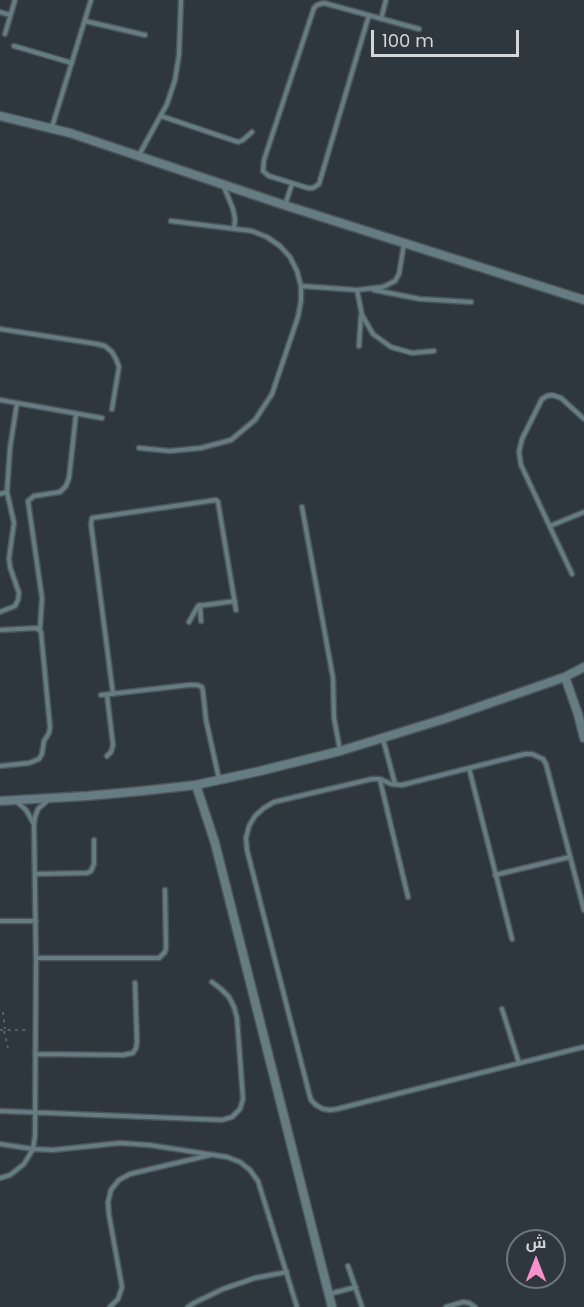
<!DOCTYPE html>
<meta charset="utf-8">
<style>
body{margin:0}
#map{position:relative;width:584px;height:1307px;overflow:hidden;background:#2e373d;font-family:Poppins,Cairo,sans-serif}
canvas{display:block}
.north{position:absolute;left:506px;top:1229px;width:60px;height:60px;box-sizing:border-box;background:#2e373d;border:2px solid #70777c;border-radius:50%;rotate:0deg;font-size:16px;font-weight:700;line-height:24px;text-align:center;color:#d2d7db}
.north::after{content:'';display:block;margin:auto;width:21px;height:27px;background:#f890cc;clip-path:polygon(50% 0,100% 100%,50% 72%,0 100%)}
.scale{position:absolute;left:371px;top:30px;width:148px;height:27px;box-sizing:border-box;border:3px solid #d2d7db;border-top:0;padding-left:8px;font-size:18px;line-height:21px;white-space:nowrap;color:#d2d7db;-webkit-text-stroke:4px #2e373d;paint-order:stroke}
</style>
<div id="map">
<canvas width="584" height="1307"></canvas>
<div class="north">ش</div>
<div class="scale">100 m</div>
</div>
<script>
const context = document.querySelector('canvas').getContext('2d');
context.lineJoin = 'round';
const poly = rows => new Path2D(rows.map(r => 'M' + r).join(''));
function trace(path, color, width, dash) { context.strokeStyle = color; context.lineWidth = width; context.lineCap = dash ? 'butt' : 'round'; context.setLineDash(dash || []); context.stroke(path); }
const service = poly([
 [0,12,10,15],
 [369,15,319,184,313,188,308,188,269,176,263,171,264,160,314,8,317,5,324,3,419,29],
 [381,19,386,0],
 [85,21,145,35],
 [5,34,15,0],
 [14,46,72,63],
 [161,116,238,142,243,140,252,132],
 [52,127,91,0],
 [139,155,167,104,175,80,179,55,181,0],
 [224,187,233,209,235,219,234,229],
 [285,205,292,184],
 [301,286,357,290,383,287,395,281,399,274,404,244],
 [357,290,362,315,373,334,391,347,412,353,434,351],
 [374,290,420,299,471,302],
 [0,329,97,344,105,346,112,352,116,359,119,367,112,409],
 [359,346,361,316],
 [0,400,102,418],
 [139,448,170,451,201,448,231,440,255,420,272,394,298,317,301,301,301,286,297,271,290,257,280,246,267,237,252,231,171,221],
 [0,494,7,492],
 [302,507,333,678,334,718,340,750],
 [550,526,584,512],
 [572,574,521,465,519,452,522,439,542,399,547,396,552,395,561,398,584,419],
 [200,605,201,621],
 [0,612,15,606,18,600,19,593,10,567,9,558,14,523,7,492,10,448,17,403],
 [189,622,198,606,235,601],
 [40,629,42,598,28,501,34,496,60,492,66,486,69,478,76,414],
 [0,630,37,628,41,632,50,727,49,733,44,741,42,754,39,759,29,763,0,766],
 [113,694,91,524,92,518,216,500,218,502,236,610],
 [101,695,189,685,197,685,202,687,203,692,206,720,219,779],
 [383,739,395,784],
 [107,756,111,752,113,745,107,695],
 [469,768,512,939],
 [380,780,408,897],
 [17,802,26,810,34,824],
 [36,874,87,873,91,871,94,864,94,840],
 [495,875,570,857],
 [584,910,546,764,543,759,532,754,525,754,402,785,391,784,380,779,372,779,274,802,264,808,255,816,249,826,246,838,247,850,309,1093,311,1100,316,1105,323,1109,330,1110,337,1109,584,1047],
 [0,921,36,921],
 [36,958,159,958,165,952,166,948,165,890],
 [502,1009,519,1063],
 [35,1054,123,1055,133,1053,136,1048,137,1042,135,983],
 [0,1111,222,1120,232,1117,240,1109,243,1099,237,1018,234,1007,229,997,221,989,212,982],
 [0,1144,33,1149,53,1150,120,1143,149,1145,227,1157,240,1162,250,1170,258,1181,297,1307],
 [0,1178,10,1175,24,1164,33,1149,35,1136,36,958,34,825,35,817,38,809,47,801],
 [348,1266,362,1307],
 [329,1294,356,1287],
 [110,1307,118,1299,122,1287,109,1215,108,1202,111,1190,119,1180,130,1174,210,1155],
 [188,1307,194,1303,223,1289,255,1278,287,1272],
 [446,1307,463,1302,469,1303,475,1307]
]);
const minor = poly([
 [0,116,70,133,284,205,584,300],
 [565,677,578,714,584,738],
 [196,785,215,843,332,1307],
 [0,801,87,796,142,791,196,785,260,771,340,751,444,719,565,677,584,667]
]);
trace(service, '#4c5459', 7);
trace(minor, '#4c5459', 11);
trace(poly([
 [3,1012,5,1029],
 [0,1030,29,1030],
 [4,1031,8,1048]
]), '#676f74', 1.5, [3, 4.5]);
trace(service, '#657c83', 4);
trace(minor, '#657c83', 8);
</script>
